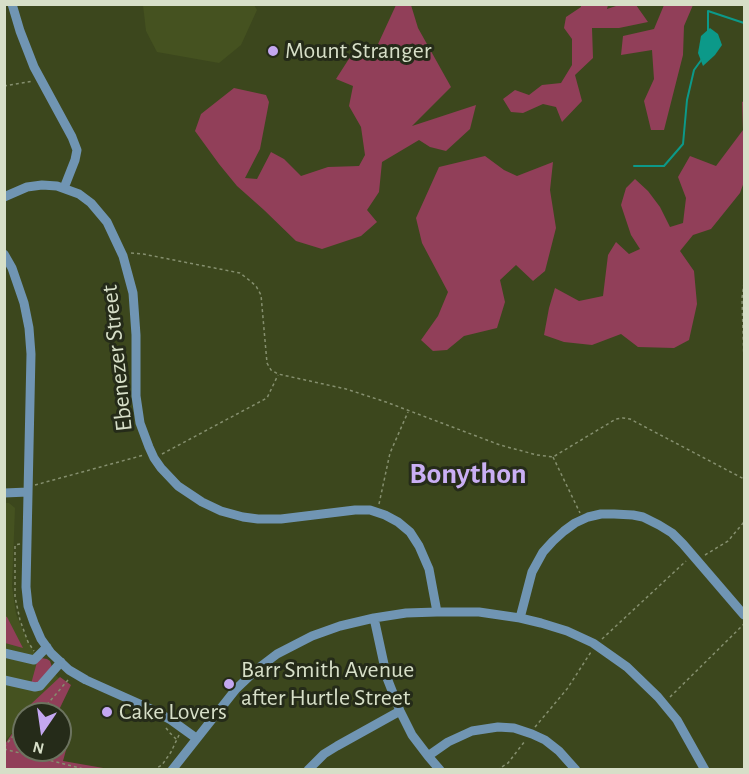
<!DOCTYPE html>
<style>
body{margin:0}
#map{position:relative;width:749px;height:774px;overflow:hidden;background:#3c471d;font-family:"Alegreya Sans",sans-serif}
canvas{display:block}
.frame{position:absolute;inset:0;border:6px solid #d7dfc8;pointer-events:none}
.north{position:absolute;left:12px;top:702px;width:60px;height:60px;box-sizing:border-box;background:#252b19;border:2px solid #6c735f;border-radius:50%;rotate:193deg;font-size:16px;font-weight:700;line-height:24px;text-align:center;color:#d7dfc8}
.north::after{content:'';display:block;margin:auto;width:21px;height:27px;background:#c4a7f1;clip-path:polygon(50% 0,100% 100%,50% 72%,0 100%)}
</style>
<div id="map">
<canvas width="749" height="774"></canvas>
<div class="frame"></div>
<div class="north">N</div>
</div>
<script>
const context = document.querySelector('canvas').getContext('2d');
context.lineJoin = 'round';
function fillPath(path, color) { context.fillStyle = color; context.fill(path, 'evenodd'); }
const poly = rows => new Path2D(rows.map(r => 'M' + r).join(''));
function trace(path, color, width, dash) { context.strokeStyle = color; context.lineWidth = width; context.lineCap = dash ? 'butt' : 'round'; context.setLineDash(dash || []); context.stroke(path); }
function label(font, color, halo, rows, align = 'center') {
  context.font = font + ' "Alegreya Sans",sans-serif'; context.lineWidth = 6; context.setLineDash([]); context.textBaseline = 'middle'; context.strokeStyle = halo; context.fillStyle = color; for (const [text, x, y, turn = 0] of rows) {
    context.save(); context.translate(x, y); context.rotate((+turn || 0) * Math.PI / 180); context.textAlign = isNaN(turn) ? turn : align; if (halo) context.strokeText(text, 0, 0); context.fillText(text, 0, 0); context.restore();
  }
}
fillPath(poly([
 [143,5,254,5,257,10,241,45,219,63,157,52,146,31],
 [4,503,9,503,15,508,12,586,16,614,24,633,34,652,46,666,60,679,29,714,24,714,24,719,5,741]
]), '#455220');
fillPath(poly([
 [396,5,411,5,418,28,451,87,412,126,476,105,470,129,446,151,430,147,419,140,382,162,379,192,367,210,377,222,361,236,322,249,296,241,264,210,237,186,219,164,195,131,201,114,234,88,266,95,269,102,260,149,245,178,257,179,271,152,284,159,301,176,328,167,359,166,365,155,361,127,349,106,353,86,336,79,352,54,373,55],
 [581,5,608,5,607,9,619,5,636,5,648,22,619,28,592,28,593,58,575,75,582,101,562,122,556,107,543,104,523,113,511,112,503,99,515,90,529,95,542,85,561,83,572,65,572,39,564,28,566,17,581,7],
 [664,5,693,5,684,26,683,55,664,130,651,130,644,101,654,79,652,50,621,55,623,36,654,29],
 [744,101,744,182,740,193,711,229,693,235,680,251,694,271,697,304,689,340,674,348,638,347,621,334,592,345,564,342,544,335,549,308,555,288,579,301,603,296,608,255,616,242,629,254,640,249,631,235,621,205,626,188,635,179,648,191,660,207,670,227,683,223,686,198,678,177,690,156,716,166,743,130,742,102],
 [485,156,504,170,517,176,553,162,550,190,556,228,545,271,533,281,516,265,500,280,505,302,497,328,464,336,447,350,433,351,421,340,438,316,448,292,422,243,416,218,439,167],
 [4,616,7,617,23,648,5,643],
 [41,658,47,659,50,661,52,667,38,683,31,684,37,662],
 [60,677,71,685,57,714,25,714,31,704],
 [24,716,24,750,60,750,60,742,66,750,63,761,109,769,5,768,5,744]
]), '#913f59');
fillPath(poly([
 [710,28,718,34,722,45,715,55,703,66,698,53,701,36]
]), '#0c9989');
trace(poly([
 [708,31,708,11,744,23],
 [634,166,664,166,683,144,687,100,694,70,702,59]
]), '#0c9989', 2);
trace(poly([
 [4,86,33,81],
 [131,253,143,254,240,273,249,280,256,286,261,295,267,363,271,370,278,374,346,389,386,402,500,445,537,455,553,457,616,419,623,418,630,419,744,479],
 [744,283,742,298,744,364],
 [162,454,267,398,278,375],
 [553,457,580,513],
 [35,485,144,455],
 [379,504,390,453,408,412],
 [20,544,15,545,15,597,20,620,28,642,34,651],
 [705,555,728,541,744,522],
 [602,639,686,561],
 [670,697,744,624],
 [39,714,68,680],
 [535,727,567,689,591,652],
 [166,728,170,733,177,740],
 [4,747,24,723],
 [4,749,88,770],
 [153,770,162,765,171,752,179,735],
 [497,770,508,763,525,741]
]), '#858f6e', 1.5, [3, 3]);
trace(poly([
 [12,4,20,31,34,67,72,137,77,150,75,160,64,188],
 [4,197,27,187,42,185,57,186,79,194,91,203,107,222,123,256,133,293,136,335,136,396,140,423,149,447,154,458,161,468,178,486,202,502,221,511,243,517,258,519,281,519,355,510,370,510,385,515,398,522,410,532,419,546,429,569,437,612],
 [4,254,12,268,24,303,29,328,31,354,26,587,28,606,34,623,41,639,51,653,69,670,86,680,151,709,171,720,196,738],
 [4,493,28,492],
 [374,618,387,678,400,711,412,735,428,756,440,770],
 [520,618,532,572,543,552,553,541,564,531,575,523,588,517,601,514,614,514,633,515,643,517,659,525,672,533,683,544,744,615],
 [4,653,34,660,47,647],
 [4,680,35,687,40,686,61,662],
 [428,756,448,742,472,731,498,727,514,728,532,734,545,740,559,751,576,770],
 [172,770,236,689,256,670,277,654,312,636,340,626,374,618,406,613,437,612,479,612,520,618,541,623,567,631,593,643,627,667,658,697,677,720,705,770],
 [308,770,324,754,337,746,400,711]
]), '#7095b3', 9);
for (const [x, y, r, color] of [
 [273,51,6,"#c4a7f1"],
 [229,684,6,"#c4a7f1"],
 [107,712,6,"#c4a7f1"]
]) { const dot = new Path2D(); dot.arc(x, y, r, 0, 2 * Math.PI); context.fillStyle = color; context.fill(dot); trace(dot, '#252b19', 2); }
label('24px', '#d7dfc8', '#252b19', [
 ["Mount Stranger",285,51],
 ["Barr Smith Avenue",241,670],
 ["after Hurtle Street",241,698],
 ["Cake Lovers",119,712]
], 'left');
label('24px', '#d7dfc8', '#252b19', [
 ["Ebenezer Street",117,358,-96]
]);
label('bold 30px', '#caaff4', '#252b19', [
 ["Bonython",468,474]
]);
</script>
